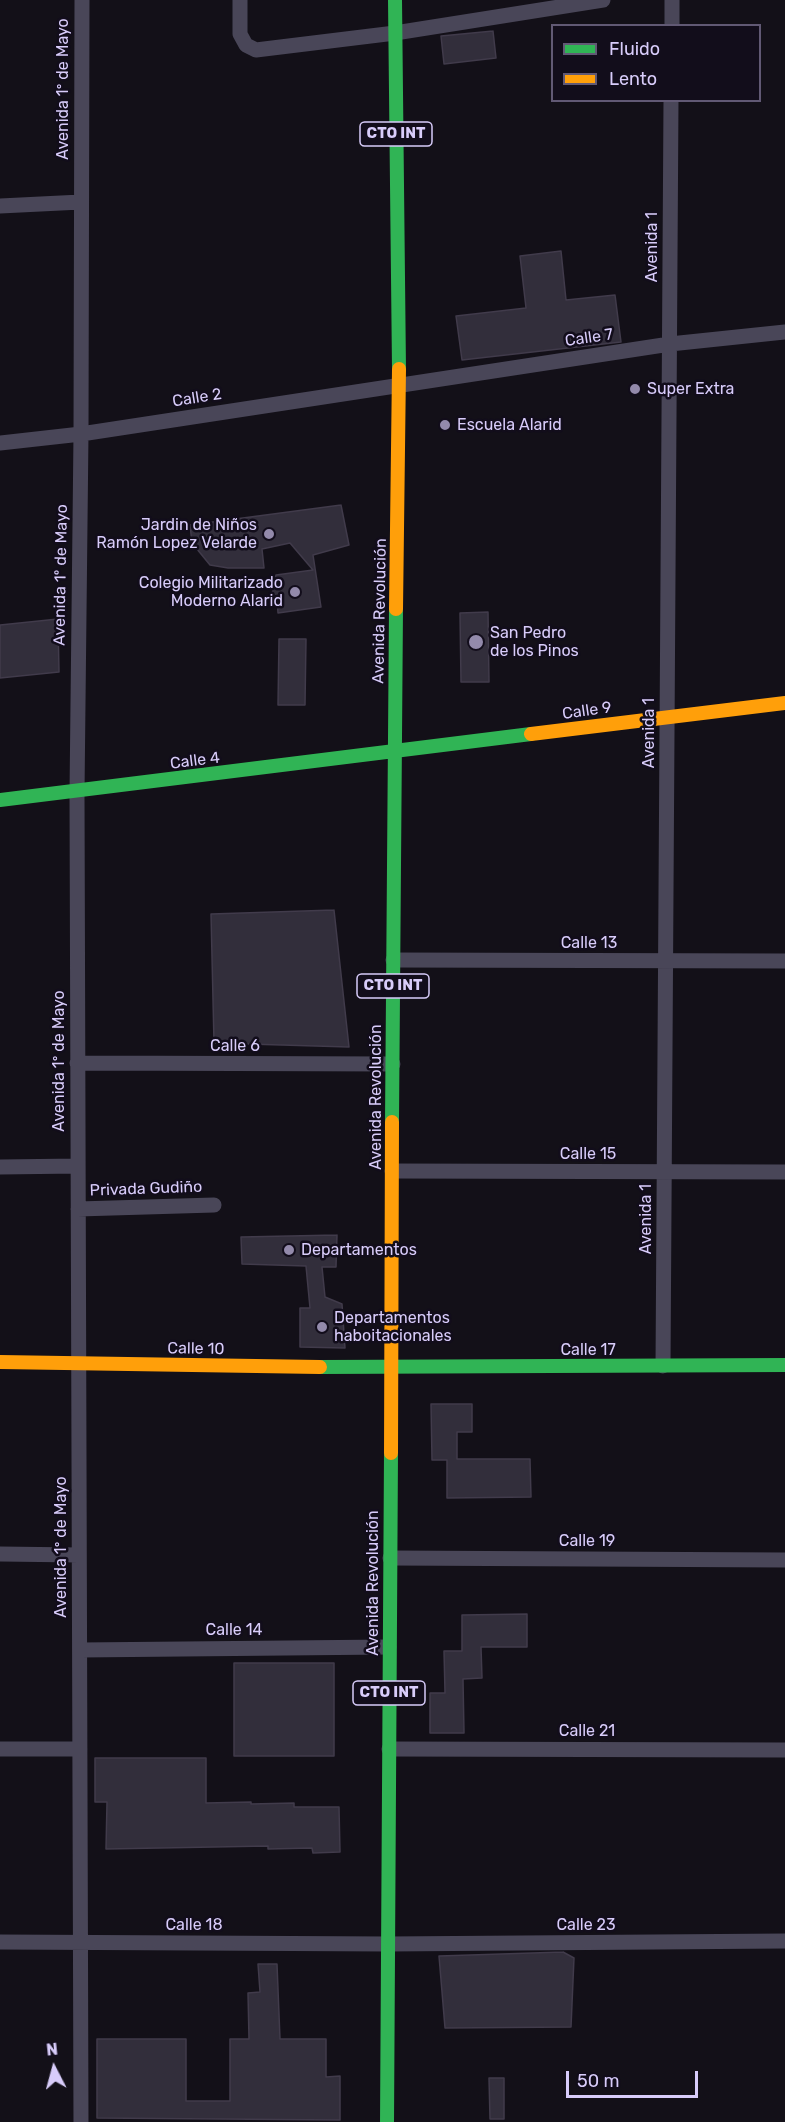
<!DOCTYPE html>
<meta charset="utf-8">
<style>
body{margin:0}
#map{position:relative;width:785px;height:2122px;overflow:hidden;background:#131018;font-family:Rubik,sans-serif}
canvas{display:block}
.legend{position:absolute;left:551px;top:24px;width:210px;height:78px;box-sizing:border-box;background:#120d1b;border:2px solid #615974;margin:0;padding:8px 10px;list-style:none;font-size:18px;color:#d8ccfa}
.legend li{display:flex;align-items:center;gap:12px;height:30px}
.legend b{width:30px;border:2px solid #615974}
.north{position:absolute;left:24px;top:2038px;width:60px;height:60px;-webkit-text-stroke:4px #120d1b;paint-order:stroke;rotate:354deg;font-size:16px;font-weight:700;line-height:24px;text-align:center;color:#d8ccfa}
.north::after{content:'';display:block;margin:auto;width:21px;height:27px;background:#d8ccfa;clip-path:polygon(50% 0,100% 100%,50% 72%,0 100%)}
.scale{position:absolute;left:566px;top:2071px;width:132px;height:27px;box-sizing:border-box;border:3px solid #d8ccfa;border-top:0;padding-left:8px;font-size:18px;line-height:21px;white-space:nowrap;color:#d8ccfa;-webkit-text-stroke:4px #120d1b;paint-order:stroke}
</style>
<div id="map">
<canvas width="785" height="2122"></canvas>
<ul class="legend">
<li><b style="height:8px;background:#30b455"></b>Fluido</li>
<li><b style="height:8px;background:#ff9f0a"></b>Lento</li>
</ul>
<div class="north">N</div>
<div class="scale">50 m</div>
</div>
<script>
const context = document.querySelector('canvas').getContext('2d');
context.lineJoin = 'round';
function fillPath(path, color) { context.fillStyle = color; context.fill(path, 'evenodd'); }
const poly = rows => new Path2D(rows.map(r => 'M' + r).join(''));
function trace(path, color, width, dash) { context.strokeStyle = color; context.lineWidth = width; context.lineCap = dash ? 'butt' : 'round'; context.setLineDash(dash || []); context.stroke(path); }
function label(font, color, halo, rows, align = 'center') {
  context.font = font + ' Rubik,sans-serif'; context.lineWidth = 5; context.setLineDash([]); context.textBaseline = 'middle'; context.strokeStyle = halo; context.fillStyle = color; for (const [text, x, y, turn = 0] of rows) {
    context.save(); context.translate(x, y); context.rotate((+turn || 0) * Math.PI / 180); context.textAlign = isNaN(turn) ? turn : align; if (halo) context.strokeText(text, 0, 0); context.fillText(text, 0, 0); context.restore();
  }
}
const building = poly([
 [493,31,496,58,444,64,441,36,493,31],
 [561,251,566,300,615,295,621,342,462,360,456,316,526,308,520,256,561,251],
 [341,505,349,545,313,555,321,607,278,613,277,600,271,599,276,575,313,570,290,543,262,549,264,568,228,568,210,565,192,543,190,525,341,505],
 [488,612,489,682,461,682,460,613,488,612],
 [58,619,59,672,0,678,0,625,58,619],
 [279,639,306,639,305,705,278,705,279,639],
 [334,910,349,1047,214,1043,211,914,334,910],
 [337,1235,336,1267,322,1267,325,1297,342,1304,345,1348,300,1347,300,1308,310,1308,306,1266,242,1264,241,1237,337,1235],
 [431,1404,472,1404,472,1432,457,1432,457,1459,530,1459,531,1497,447,1498,447,1460,432,1460,431,1404],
 [527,1614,527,1647,481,1647,482,1678,463,1679,464,1733,430,1733,430,1693,445,1693,444,1651,462,1651,462,1615,527,1614],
 [234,1663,334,1663,334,1756,234,1756,234,1663],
 [95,1758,206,1758,206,1803,251,1802,251,1804,294,1803,294,1807,339,1807,340,1852,313,1853,312,1848,268,1849,268,1846,106,1849,107,1802,95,1802,95,1758],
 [563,1952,574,1958,571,2027,445,2028,439,1956,563,1952],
 [258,1964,277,1964,280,2039,326,2039,326,2077,340,2076,340,2120,97,2118,97,2039,186,2039,186,2101,230,2101,230,2039,249,2039,248,1993,260,1992,258,1964],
 [489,2078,504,2078,504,2119,490,2119,489,2078]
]);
fillPath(building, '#322e3b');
trace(building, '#413b4b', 1.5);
trace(poly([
 [240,0,240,34,246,45,256,50,395,33,603,0],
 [672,26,672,0],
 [0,206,81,202],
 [0,443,81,434,670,344,785,332],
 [393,960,785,961],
 [77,1063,393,1064],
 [0,1167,78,1166],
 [392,1171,785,1172],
 [78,1209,214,1205],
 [663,1366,671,100],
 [0,1554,79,1555],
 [390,1558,785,1560],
 [80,1650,389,1647],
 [0,1749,80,1749],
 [389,1749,785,1750],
 [0,1942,388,1944,785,1941],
 [81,2122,77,793,81,434,82,0]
]), '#494658', 15);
trace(poly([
 [395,0,399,369],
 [0,800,531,734],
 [392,1122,396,609],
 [320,1367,785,1365],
 [387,2122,391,1453]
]), '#30b455', 14);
trace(poly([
 [396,609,399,369],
 [531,734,785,703],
 [0,1362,320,1367],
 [391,1453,392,1122]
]), '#ff9f0a', 14);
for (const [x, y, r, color] of [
 [635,389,6,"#938aab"],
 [445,425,6,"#938aab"],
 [269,534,6,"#938aab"],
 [295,592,6,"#938aab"],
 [476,642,8,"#938aab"],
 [289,1250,6,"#938aab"],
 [322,1327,6,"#938aab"]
]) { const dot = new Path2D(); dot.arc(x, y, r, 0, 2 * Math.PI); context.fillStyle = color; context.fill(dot); trace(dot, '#120d1b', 2); }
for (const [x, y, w] of [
 [396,134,72],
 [393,986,72],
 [389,1693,72]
]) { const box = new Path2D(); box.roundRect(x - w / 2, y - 12, w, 24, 4.5); context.fillStyle = '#120d1b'; context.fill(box); trace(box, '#d8ccfa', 1.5); }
label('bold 15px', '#d8ccfa', null, [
 ["CTO INT",396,134],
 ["CTO INT",393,986],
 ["CTO INT",389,1693]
]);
label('16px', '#d8ccfa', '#120d1b', [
 ["Avenida 1º de Mayo",63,89,-90],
 ["Avenida 1",652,247,-90],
 ["Calle 7",589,338,-8],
 ["Calle 2",197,398,-9],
 ["Avenida 1º de Mayo",61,575,-89],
 ["Avenida Revolución",380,611,-89],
 ["Calle 9",587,711,-8],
 ["Avenida 1",649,733,-90],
 ["Calle 4",195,761,-7],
 ["Calle 13",589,943],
 ["Calle 6",235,1046],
 ["Avenida 1º de Mayo",59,1061,-90],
 ["Avenida Revolución",376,1097,-90],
 ["Calle 15",588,1154],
 ["Privada Gudiño",146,1189,-2],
 ["Avenida 1",646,1219,-90],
 ["Calle 10",196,1349,1],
 ["Calle 17",588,1350],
 ["Calle 19",587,1541],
 ["Avenida 1º de Mayo",61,1547,-90],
 ["Avenida Revolución",373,1583,-90],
 ["Calle 14",234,1630],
 ["Calle 21",587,1731],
 ["Calle 18",194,1925],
 ["Calle 23",586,1925]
]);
label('16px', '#d8ccfa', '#120d1b', [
 ["Super Extra",647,389],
 ["Escuela Alarid",457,425],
 ["Jardin de Niños",257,525,"right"],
 ["Ramón Lopez Velarde",257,543,"right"],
 ["Colegio Militarizado",283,583,"right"],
 ["Moderno Alarid",283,601,"right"],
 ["San Pedro",490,633],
 ["de los Pinos",490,651],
 ["Departamentos",301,1250],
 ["Departamentos",334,1318],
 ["haboitacionales",334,1336]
], 'left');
</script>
